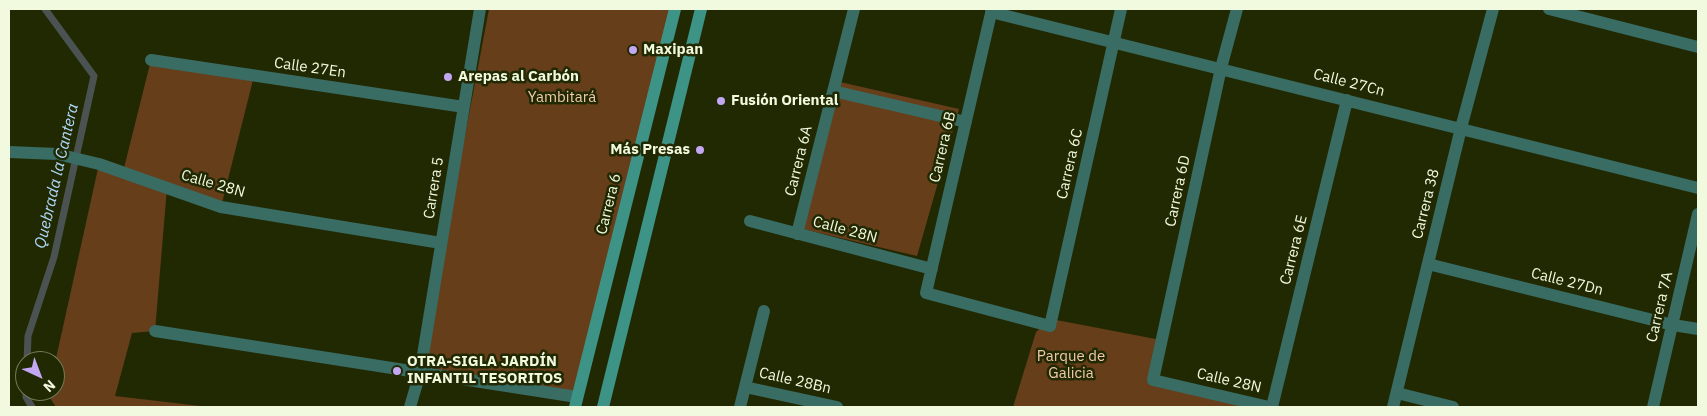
<!DOCTYPE html>
<meta charset="utf-8">
<style>
body{margin:0}
#map{position:relative;width:1707px;height:416px;overflow:hidden;background:#212903;font-family:"IBM Plex Sans",sans-serif}
canvas{display:block}
.frame{position:absolute;inset:0;border:10px solid #f1f9de;pointer-events:none}
.north{position:absolute;left:15px;top:351px;width:50px;height:50px;box-sizing:border-box;background:#212903;border:1px solid #747c5b;border-radius:50%;rotate:137deg;font-size:14px;font-weight:700;line-height:20px;text-align:center;color:#f1f9de}
.north::after{content:'';display:block;margin:auto;width:18px;height:22px;background:#c3a7f2;clip-path:polygon(50% 0,100% 100%,50% 72%,0 100%)}
</style>
<div id="map">
<canvas width="1707" height="416"></canvas>
<div class="frame"></div>
<div class="north">N</div>
</div>
<script>
const context = document.querySelector('canvas').getContext('2d');
context.lineJoin = 'round';
function fillPath(path, color) { context.fillStyle = color; context.fill(path, 'evenodd'); }
const poly = rows => new Path2D(rows.map(r => 'M' + r).join(''));
function trace(path, color, width, dash) { context.strokeStyle = color; context.lineWidth = width; context.lineCap = dash ? 'butt' : 'round'; context.setLineDash(dash || []); context.stroke(path); }
function label(font, color, halo, rows, align = 'center') {
  context.font = font + ' "IBM Plex Sans",sans-serif'; context.lineWidth = 5; context.setLineDash([]); context.textBaseline = 'middle'; context.strokeStyle = halo; context.fillStyle = color; for (const [text, x, y, turn = 0] of rows) {
    context.save(); context.translate(x, y); context.rotate((+turn || 0) * Math.PI / 180); context.textAlign = isNaN(turn) ? turn : align; if (halo) context.strokeText(text, 0, 0); context.fillText(text, 0, 0); context.restore();
  }
}
fillPath(poly([
 [489,9,675,9,577,397,420,373],
 [151,60,254,76,221,207,167,188,155,331,132,333,115,396,209,407,56,407,48,395,49,391,55,391,55,363,99,164,123,172],
 [840,82,959,109,917,256,798,228],
 [1051,319,1161,340,1153,380,1269,407,1013,407,1036,332]
]), '#663e1a');
trace(poly([
 [27,361,28,336,54,257,94,76,45,9],
 [26,391,26,397,32,407]
]), '#4a5351', 7);
trace(poly([
 [992,9,926,293,1050,326,1121,9],
 [1237,9,1221,68,1153,380,1269,407],
 [1549,9,1698,47],
 [991,12,1698,188],
 [151,60,464,107],
 [833,91,966,122],
 [9,152,57,154,99,164,221,207,441,243],
 [750,221,932,269],
 [797,234,854,9],
 [1428,264,1673,325,1698,329],
 [155,331,577,397],
 [745,387,837,407],
 [1397,393,1453,407],
 [410,407,420,373,480,9],
 [740,407,764,311],
 [1272,407,1347,100],
 [1393,407,1461,128,1493,9],
 [1653,407,1698,214]
]), '#396c63', 12);
trace(poly([
 [575,407,675,9],
 [603,407,701,9]
]), '#3d9486', 12);
for (const [x, y, r, color] of [
 [633,50,5,"#c3a7f2"],
 [448,77,5,"#c3a7f2"],
 [721,101,5,"#c3a7f2"],
 [700,150,5,"#c3a7f2"],
 [397,371,5,"#c3a7f2"]
]) { const dot = new Path2D(); dot.arc(x, y, r, 0, 2 * Math.PI); context.fillStyle = color; context.fill(dot); trace(dot, '#212903', 2); }
label('bold 15px', '#f1f9de', '#212903', [
 ["Maxipan",643,50],
 ["Arepas al Carbón",458,77],
 ["Fusión Oriental",731,101],
 ["Más Presas",690,150,"right"],
 ["OTRA-SIGLA JARDÍN",407,362],
 ["INFANTIL TESORITOS",407,379]
], 'left');
label('15px', '#f1f9de', '#212903', [
 ["Calle 27En",310,68,8],
 ["Calle 27Cn",1349,83,14],
 ["Carrera 6B",943,147,-77],
 ["Carrera 6A",799,161,-76],
 ["Carrera 6C",1070,164,-77],
 ["Calle 28N",213,184,16],
 ["Carrera 5",434,188,-81],
 ["Carrera 6D",1178,191,-78],
 ["Carrera 6",609,204,-76],
 ["Carrera 38",1426,204,-76],
 ["Calle 28N",845,230,15],
 ["Carrera 6E",1294,250,-76],
 ["Calle 27Dn",1567,282,14],
 ["Carrera 7A",1660,307,-77],
 ["Calle 28Bn",795,381,13],
 ["Calle 28N",1229,381,13]
]);
label('15px', '#f3cbab', '#212903', [
 ["Yambitará",562,98],
 ["Parque de",1071,357],
 ["Galicia",1071,374]
]);
label('italic 16px', '#aed9f9', '#212903', [
 ["Quebrada la Cantera",57,176,-77]
]);
</script>
